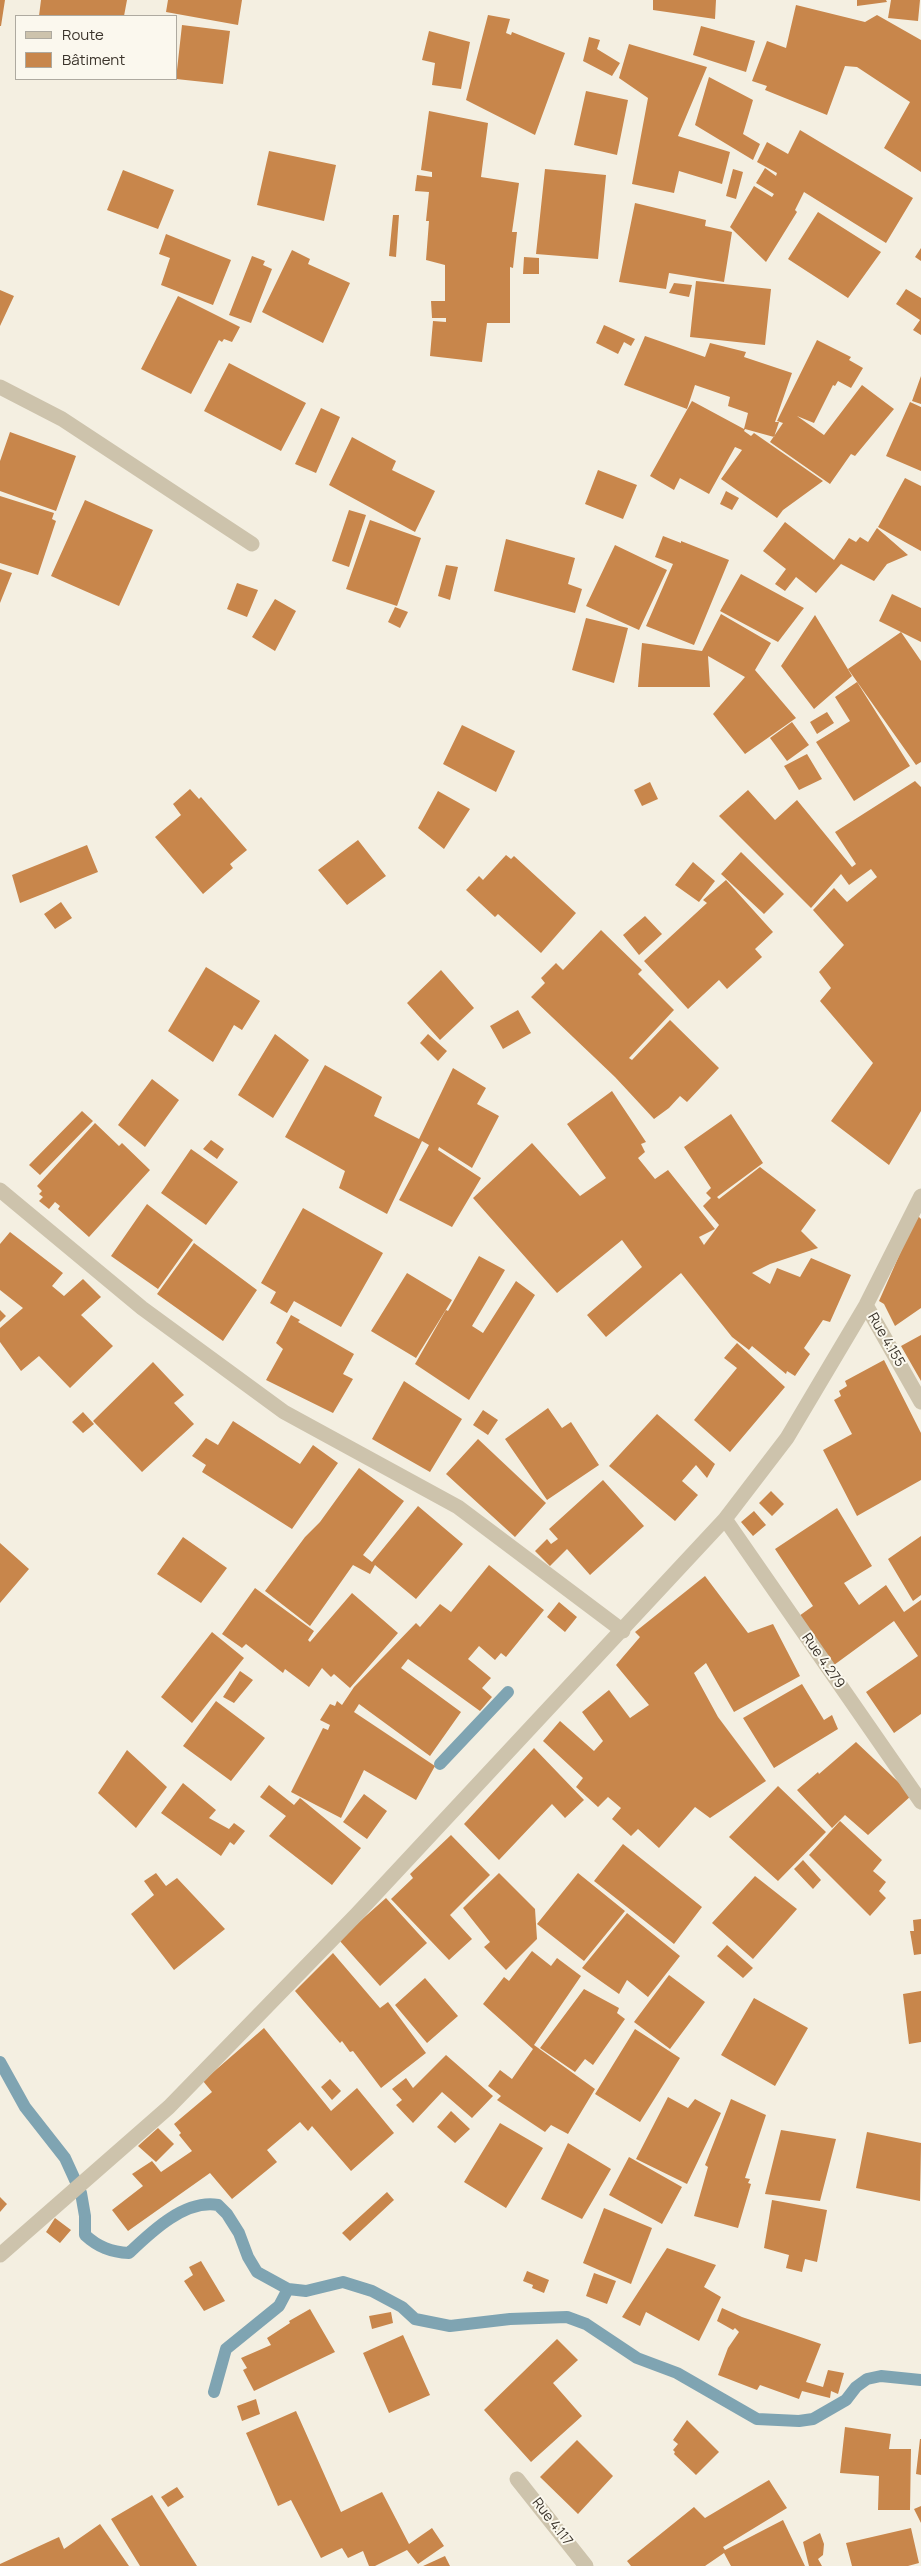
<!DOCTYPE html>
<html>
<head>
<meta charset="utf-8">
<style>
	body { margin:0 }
	#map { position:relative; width:921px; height:2566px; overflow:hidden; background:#f4efe1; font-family:Manrope,sans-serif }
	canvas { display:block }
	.legend { position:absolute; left:15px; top:15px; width:162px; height:65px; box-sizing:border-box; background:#fbf8ee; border:1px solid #aeaaa0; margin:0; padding:6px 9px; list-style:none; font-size:15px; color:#3b342b }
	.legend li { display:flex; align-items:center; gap:10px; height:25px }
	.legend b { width:25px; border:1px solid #aeaaa0 }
</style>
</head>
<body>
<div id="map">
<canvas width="921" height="2566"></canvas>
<ul class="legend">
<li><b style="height:6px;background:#cdc3ac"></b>Route</li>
<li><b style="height:14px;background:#c8864b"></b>Bâtiment</li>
</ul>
</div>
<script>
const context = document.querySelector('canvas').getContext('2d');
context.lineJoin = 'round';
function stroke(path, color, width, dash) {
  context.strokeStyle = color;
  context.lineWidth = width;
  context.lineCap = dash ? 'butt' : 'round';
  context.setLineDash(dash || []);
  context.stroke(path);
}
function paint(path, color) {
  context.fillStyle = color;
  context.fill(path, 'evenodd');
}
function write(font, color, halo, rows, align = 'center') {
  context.font = font + ' Manrope,sans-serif';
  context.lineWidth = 4;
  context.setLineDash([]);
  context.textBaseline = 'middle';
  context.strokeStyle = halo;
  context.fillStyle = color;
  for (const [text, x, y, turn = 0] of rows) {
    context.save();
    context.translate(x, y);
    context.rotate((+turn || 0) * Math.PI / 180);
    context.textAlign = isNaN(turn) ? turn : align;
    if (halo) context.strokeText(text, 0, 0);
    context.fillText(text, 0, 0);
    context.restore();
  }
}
const stream = new Path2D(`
	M440,1764L508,1692
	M0,2062L25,2107L65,2158L81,2193L85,2216V2235C98,2247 111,2252 129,2253C151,2232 185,2199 218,2205L227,2214L239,2233L248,2257L257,2272L288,2289L306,2291L343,2282L372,2291L402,2307L415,2319L450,2326L510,2319L567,2317L586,2324L637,2358L677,2373L757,2419L799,2421L813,2419L846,2400L856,2387L867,2379L881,2376L921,2380
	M214,2392L226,2349L279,2306L288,2289`);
const building = new Path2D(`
	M0,0H5L1,26H0Z
	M41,0H127L124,16H39Z
	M168,0H242L238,25L166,12Z
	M653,0H716L715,19L653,10Z
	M857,0H886L887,2L857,6Z
	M891,0H920L918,21L888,18Z
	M796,5L865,22L877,15L921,40V172L884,148L910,102L857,67L845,66L827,115L765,90L767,86L752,81L767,41L786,48Z
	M488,15L510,19L506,33L511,35L512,32L565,53L535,135L466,100Z
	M182,25L230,31L223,84L176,79Z
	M701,26L755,41L746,72L693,55Z
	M429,31L470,42L461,89L432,85L435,63L422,60Z
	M589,37L600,40L597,49L620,63L612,76L583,61Z
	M629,44L707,67L678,136L730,152L722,184L679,171L674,193L632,184L648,98L619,78Z
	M709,77L753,100L743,134L760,144L753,160L695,125Z
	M586,91L628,100L617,155L574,145Z
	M429,111L488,123L481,177L519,183L512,232H517L513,268L510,267V323H487L482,362L430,356L433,321L446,322V318H432L431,301H445V265L426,260L429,221H426L429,192L415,191L417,175L432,177V172L421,170Z
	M800,130L913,198L886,243L804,192L795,210L797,212L766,262L730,227L754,186L772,197L774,194L756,183L765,168L776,176L777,173L757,162L767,142L788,154Z
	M269,151L336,165L324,221L257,205Z
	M545,169L606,175L598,259L536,254Z
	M733,169L743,172L736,199L726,196Z
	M123,170L174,190L158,229L107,210Z
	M635,203L706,220L705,226L732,232L724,282L669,273L666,289L619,282Z
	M818,212L881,252L848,298L788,259Z
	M393,215H399L396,257L389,256Z
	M166,234L231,260L213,305L161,285L170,258L159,254Z
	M921,248V261L915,257Z
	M292,250L310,259L308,264L350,283L323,343L262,312Z
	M252,256L265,261L263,265L272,269L251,323L229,315Z
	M524,257L539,258V274H523Z
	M696,281L771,289L765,345L690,337Z
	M674,283L692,285L689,297L669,293Z
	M906,289L921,298V335L913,330L920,320L896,304Z
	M0,290L14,296L0,326Z
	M178,296L240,327L232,342L224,339L222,342L219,340L191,394L141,369Z
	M604,325L635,339L631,346L624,342L618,354L596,343Z
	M645,336L705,357L710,343L746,352L744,357L792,373L775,422H779L774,437L745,429L744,431L751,436L754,433L823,481L783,510L777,518L721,479L742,450L735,447L709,494L680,478L674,490L650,476L692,401L744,429L748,413L728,406L730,397L695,385L687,409L624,385Z
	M817,340L851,357L849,360L863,368L851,388L838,381L835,386L833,385L814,423L797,416L824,435L862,385L894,409L855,456L851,454L830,484L770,442L783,423L777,421Z
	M229,363L306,403L281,451L204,411Z
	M921,376V404L912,401Z
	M910,402L921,407V471L886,456Z
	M321,408L340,417L316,473L295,464Z
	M10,432L76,456L56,511L0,491V461Z
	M352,437L396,461L392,470L435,491L415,532L329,485Z
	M598,470L637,485L623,519L585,504Z
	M905,478L921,486V551L878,527Z
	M726,491L739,498L732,510L720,504Z
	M0,496L54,513L52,519L56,521L38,575L0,563Z
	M85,500L153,530L119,606L51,576Z
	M349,510L366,515L349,567L332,561Z
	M370,520L421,538L397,606L346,589Z
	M785,522L834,560L849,538L856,542L860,537L868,542L877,528L908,555L887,564L874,581L841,564L816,593L796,577L785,591L775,584L786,569L763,551Z
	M663,536L681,543V541L729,560L694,645L646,626L673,564L655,557Z
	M506,539L575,558L568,584L582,589L575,613L494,591Z
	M615,545L667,570L639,630L586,606Z
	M446,565L458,567L450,600L438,596Z
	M0,569L12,573L0,603Z
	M741,574L804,608L778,642L720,611Z
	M237,583L258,590L247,617L227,609Z
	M892,594L921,608V642L901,632L921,661V762L916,765L848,669L901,632L879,621Z
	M275,599L296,611L275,651L252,637Z
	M395,607L408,612L400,628L388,622Z
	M721,614L771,643L755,670L796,718L745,754L713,714L745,677L708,656L710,687H638L642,643L702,651Z
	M815,615L852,676L814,709L781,666Z
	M586,618L628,628L614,683L572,670Z
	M857,682L910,766L854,801L816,742L850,721L835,697Z
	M827,712L834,723L817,734L810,722Z
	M792,722L809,745L787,761L770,738Z
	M462,725L515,751L496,792L443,764Z
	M807,754L822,779L799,790L784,766Z
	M915,781L921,787V1111L889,1165L831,1121L873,1063L820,1001L831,988L819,972L844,945L813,910L834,888L847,902L877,877L871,869L849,885L841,874L811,908L719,816L748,790L775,820L797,800L852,867L856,864L835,832Z
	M650,782L658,799L642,806L634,790Z
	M190,789L199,799L201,797L247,850L230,864L233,868L203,894L155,837L181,815L173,804Z
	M438,791L470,809L444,849L418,828Z
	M358,840L386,876L347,905L318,870Z
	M87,845L98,872L20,903L12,875Z
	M741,852L784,894L764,914L721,874Z
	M506,855L511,859L514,856L576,913L541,953L498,914L495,917L466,890L479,876L483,880Z
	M693,862L715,881L699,902L675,885Z
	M726,880L773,932L755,949L762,957L727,989L719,980L688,1009L644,961L707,903L703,900Z
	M61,902L72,918L55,929L44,914Z
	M645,916L662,934L639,955L623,935Z
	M601,930L642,970L638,974L674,1010L629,1058L632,1060L670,1020L719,1068L687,1102L680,1096L669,1108L654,1119L615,1077L531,997L545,983L541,978L556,963L563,970Z
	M206,967L260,1001L242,1030L234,1025L213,1062L168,1031Z
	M441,970L474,1008L440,1040L407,1003Z
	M518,1010L531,1033L503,1049L490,1026Z
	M275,1034L309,1060L273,1118L238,1095Z
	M428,1034L447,1051L438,1061L420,1043Z
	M325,1065L382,1097L374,1116L419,1139L453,1068L486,1088L477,1104L499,1116L472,1168L439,1147L438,1150L481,1178L452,1227L399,1200L429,1145L422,1141L387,1214L339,1188L345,1171L285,1137Z
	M152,1079L179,1100L145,1147L118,1125Z
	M612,1091L646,1142L641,1144L645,1152L638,1158L655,1179L668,1170L715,1229L699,1237L704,1245L719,1225L703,1206L711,1198L706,1193L711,1188L684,1147L731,1114L763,1163L717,1197L719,1199L760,1167L816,1210L801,1231L818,1248L770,1264L752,1273L770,1284L777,1268L800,1277L811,1258L851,1275L830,1322L823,1320L804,1348L810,1354L795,1376L787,1371L786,1374L752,1346L749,1350L732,1337L681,1273L606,1337L587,1315L642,1267L622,1240L557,1293L473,1198L532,1143L580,1196L606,1178L567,1124Z
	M82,1111L93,1121L40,1175L29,1165Z
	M95,1123L119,1146L122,1143L150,1170L89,1237L58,1209L60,1206L55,1202L49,1209L39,1201L43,1197L39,1194L42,1191L37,1186Z
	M211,1140L224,1149L217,1159L203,1149Z
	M191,1149L238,1182L206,1225L161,1193Z
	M147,1204L193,1240L158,1289L111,1256Z
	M303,1208L383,1253L341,1327L294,1301L287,1313L270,1303L276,1292L261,1283Z
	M917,1215L921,1219V1308L895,1326L884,1304L879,1301Z
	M10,1232L63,1273L52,1286L64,1296L83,1279L101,1297L81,1315L113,1346L70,1388L39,1356L21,1371L0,1342V1328L23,1308L0,1290V1244Z
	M194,1243L257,1290L223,1341L157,1294Z
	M479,1256L505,1270L472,1326L483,1333L516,1281L535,1295L469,1400L415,1364L446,1310L448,1311Z
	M407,1273L452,1300L416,1358L371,1331Z
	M0,1310L6,1316L0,1322Z
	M291,1315L300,1320L298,1322L354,1354L343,1374L353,1379L333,1413L266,1380L283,1349L276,1343Z
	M921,1335V1381L901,1346Z
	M737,1343L785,1387L730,1452L694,1420L737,1368L724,1358Z
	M884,1360L921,1433V1480L857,1516L823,1450L852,1434L834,1400L841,1396L839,1391L847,1386L845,1381Z
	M153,1362L184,1395L174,1403L194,1424L142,1472L93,1421Z
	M404,1381L462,1419L430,1472L372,1439Z
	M548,1408L562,1428L571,1422L599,1465L547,1500L505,1439Z
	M483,1410L498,1420L488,1435L473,1425Z
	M83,1412L94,1424L83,1433L72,1422Z
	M657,1414L715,1464L707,1478L696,1465L682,1481L698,1495L675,1521L609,1466Z
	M233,1421L300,1464L313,1445L338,1463L292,1529L202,1472L206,1465L192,1456L206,1438L218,1445Z
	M478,1439L546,1503L515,1537L446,1474Z
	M359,1468L404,1501L363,1555L372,1562L418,1506L463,1544L416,1599L375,1565L370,1574L353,1565L310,1626L265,1591L305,1537L320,1522Z
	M603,1480L644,1526L590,1575L567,1549L550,1566L535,1551L547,1539L551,1544L558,1539L549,1529Z
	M771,1491L784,1504L772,1516L759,1503Z
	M837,1508L872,1566L844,1583L859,1605L886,1585L904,1612L921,1600V1714L894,1733L866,1692L918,1656L894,1621L834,1665L799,1616L813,1606L775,1549Z
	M754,1511L766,1525L753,1536L741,1522Z
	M921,1536V1595L913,1601L888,1559Z
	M183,1537L227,1568L201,1603L157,1574Z
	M0,1543L29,1569L0,1603Z
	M489,1565L544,1610L506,1657L501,1653L495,1660L479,1646L468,1659L491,1678L482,1688L492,1697L480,1711L408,1659L401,1668L461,1712L430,1756L359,1704L354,1712L435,1766L416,1800L364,1770L341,1818L291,1792L323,1728L328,1730L330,1725L320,1720L330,1704L335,1706L337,1701L342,1705L354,1687L416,1623L420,1627L440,1604L451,1612Z
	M705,1576L748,1633L773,1624L800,1676L734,1712L706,1663L694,1673L718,1717L766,1781L710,1818L695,1807L659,1848L638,1829L631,1836L612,1819L621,1808L608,1797L598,1807L576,1787L583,1778L543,1741L560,1721L594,1751L603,1741L582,1712L609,1690L630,1718L649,1705L616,1665L640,1637L635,1632Z
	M255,1588L314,1631L308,1640L310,1642L352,1593L398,1633L350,1688L334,1674L331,1677L322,1668L309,1687L285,1669L283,1673L246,1644L242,1648L222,1634Z
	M559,1602L577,1617L565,1632L547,1617Z
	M212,1632L244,1658L192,1723L161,1697Z
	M240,1671L253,1680L234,1703L223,1697Z
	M802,1684L824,1720L832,1715L838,1729L774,1768L743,1718Z
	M216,1701L265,1738L231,1781L183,1746Z
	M856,1742L912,1795L868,1835L845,1815L832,1828L797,1790L818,1772L819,1774Z
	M534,1748L584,1800L565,1818L552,1804L499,1860L464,1824Z
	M127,1750L167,1787L136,1828L98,1793Z
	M183,1783L216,1810L209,1818L229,1829L234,1823L245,1831L234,1845L230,1842L221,1856L161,1813Z
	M269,1785L294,1805L300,1798L361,1848L332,1885L269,1836L286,1816L260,1797Z
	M778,1786L826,1832L778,1881L729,1837Z
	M364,1794L387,1811L367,1839L343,1822Z
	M840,1821L882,1860L873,1871L886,1882L879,1891L886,1898L870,1916L809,1855Z
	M451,1835L490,1875L450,1915L472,1939L449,1960L391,1899L413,1878L410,1874Z
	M623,1844L702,1907L674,1944L594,1881Z
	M803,1860L821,1880L813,1889L794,1869Z
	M156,1873L166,1886L177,1878L225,1929L174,1970L131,1914L154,1895L144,1881Z
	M499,1873L535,1909L537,1939L506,1970L484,1947L490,1942L463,1908Z
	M578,1873L625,1911L584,1961L537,1924Z
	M755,1876L797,1909L753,1959L712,1923Z
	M386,1898L427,1943L380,1986L339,1940Z
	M627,1913L680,1956L648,1997L627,1980L619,1994L582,1968Z
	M921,1919V1954L914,1955L910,1931H914L913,1920Z
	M727,1945L753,1968L743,1978L717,1956Z
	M532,1951L551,1966L557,1958L581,1976L534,2045L595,2089L568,2134L551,2125L545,2132L497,2100L501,2096L488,2086L500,2070L512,2079L533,2049L483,2004L504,1977L509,1981Z
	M333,1953L380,2008L388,2002L426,2053L381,2088L353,2051L350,2052L342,2041L340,2043L295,1991Z
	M669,1975L705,2002L670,2049L634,2022Z
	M425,1978L458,2016L427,2043L395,2005Z
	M584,1989L619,2008L617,2013L625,2019L593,2065L585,2059L575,2072L540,2048Z
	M921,1991V2042L909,2044L903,1994Z
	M754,1998L808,2028L775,2086L721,2055Z
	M264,2028L331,2111L357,2088L394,2133L351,2171L312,2126L308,2131L300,2122L267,2150L277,2162L232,2199L210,2173L128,2231L112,2210L143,2186L132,2174L152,2161L161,2172L192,2151L179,2135L181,2133L174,2124L212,2092L203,2081Z
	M635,2029L680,2058L640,2122L595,2094Z
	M446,2055L493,2096L472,2118L442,2092L413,2123L396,2105L402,2100L392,2089L406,2078L413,2088Z
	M330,2079L341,2091L332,2100L321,2087Z
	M668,2097L688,2108L695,2099L721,2113L687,2184L636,2159Z
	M731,2099L766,2115L745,2178L750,2179L748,2183L751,2184L738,2228L694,2216L708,2167L705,2165Z
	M451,2111L470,2129L455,2143L437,2127Z
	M500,2123L543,2148L506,2208L464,2182Z
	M158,2128L174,2144L156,2162L138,2146Z
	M781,2130L836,2139L820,2201L765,2194Z
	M867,2132L921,2143L920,2201L856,2188Z
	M568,2143L611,2169L582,2219L541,2199Z
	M629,2157L682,2187L662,2224L609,2195Z
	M387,2192L394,2200L350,2241L342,2233Z
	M0,2197L7,2204L0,2212Z
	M772,2200L827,2210L817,2262L805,2259L802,2272L786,2268L789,2255L764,2248Z
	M604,2208L652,2228L631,2284L583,2263Z
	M55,2218L71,2230L60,2243L46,2232Z
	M667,2248L716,2265L704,2287L721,2297L699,2341L646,2312L640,2326L622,2317Z
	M201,2261L225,2301L204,2311L184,2281L193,2275L189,2267Z
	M527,2271L549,2280L544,2293L532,2288L533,2285L523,2281Z
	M594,2273L616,2281L607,2304L586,2296Z
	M722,2308L742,2317L821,2344L806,2382L823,2387L828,2370L844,2373L838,2394L831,2391L830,2398L802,2391L799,2399L760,2385L757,2390L718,2375L728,2348L739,2332L735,2328L733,2330L717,2321Z
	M310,2309L335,2352L254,2391L243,2370L247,2368L241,2358L271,2345L267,2338L290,2323L289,2321Z
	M391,2312L393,2323L372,2329L369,2316Z
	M403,2335L430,2395L389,2413L363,2353Z
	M557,2339L578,2360L553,2383L582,2416L531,2462L484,2410Z
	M256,2399L260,2414L242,2421L237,2406Z
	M296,2411L341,2512L382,2492L409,2544L432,2528L444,2546L418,2564L407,2550L375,2566H369L363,2551L348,2558L342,2548L321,2558L291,2500L278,2506L246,2433Z
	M687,2420L719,2452L696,2475L674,2454L675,2452L673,2450L678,2444L673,2440Z
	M845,2427L891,2434L889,2449H911L910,2510H878L879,2476L840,2473Z
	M920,2439H921V2475L916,2474Z
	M577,2440L613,2476L578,2514L540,2477Z
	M769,2480L787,2508L723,2547L725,2550L783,2520L805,2566H731L724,2553L705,2566H631L627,2561L694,2507L705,2518Z
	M177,2487L184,2497L168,2507L161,2497Z
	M152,2495L197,2566H140L111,2519Z
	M921,2506V2523L914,2509Z
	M100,2524L129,2566H0V2564L59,2537L64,2549Z
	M911,2528L919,2563L908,2566H852L846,2543Z
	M820,2533L824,2544L823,2555L818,2559L822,2566H809L803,2542Z
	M445,2556L450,2566H423Z`);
const street = new Path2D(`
	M0,387L62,419L252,544
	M0,1190L142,1308L284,1412L458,1507L623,1631
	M866,1305L921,1402
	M725,1519L921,1802
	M0,2255L169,2107L356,1915L725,1519L787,1438L866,1305L921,1196
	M517,2479L586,2566`);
const streetNames = [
	["Rue 4.155",886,1340,60],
	["Rue 4.279",823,1661,55],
	["Rue 4.117",552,2522,52]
];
stroke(stream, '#7fa4b2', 12);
paint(building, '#c8864b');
stroke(street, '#cdc3ac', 15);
write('14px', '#3b342b', '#fbf8ee', streetNames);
</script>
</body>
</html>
